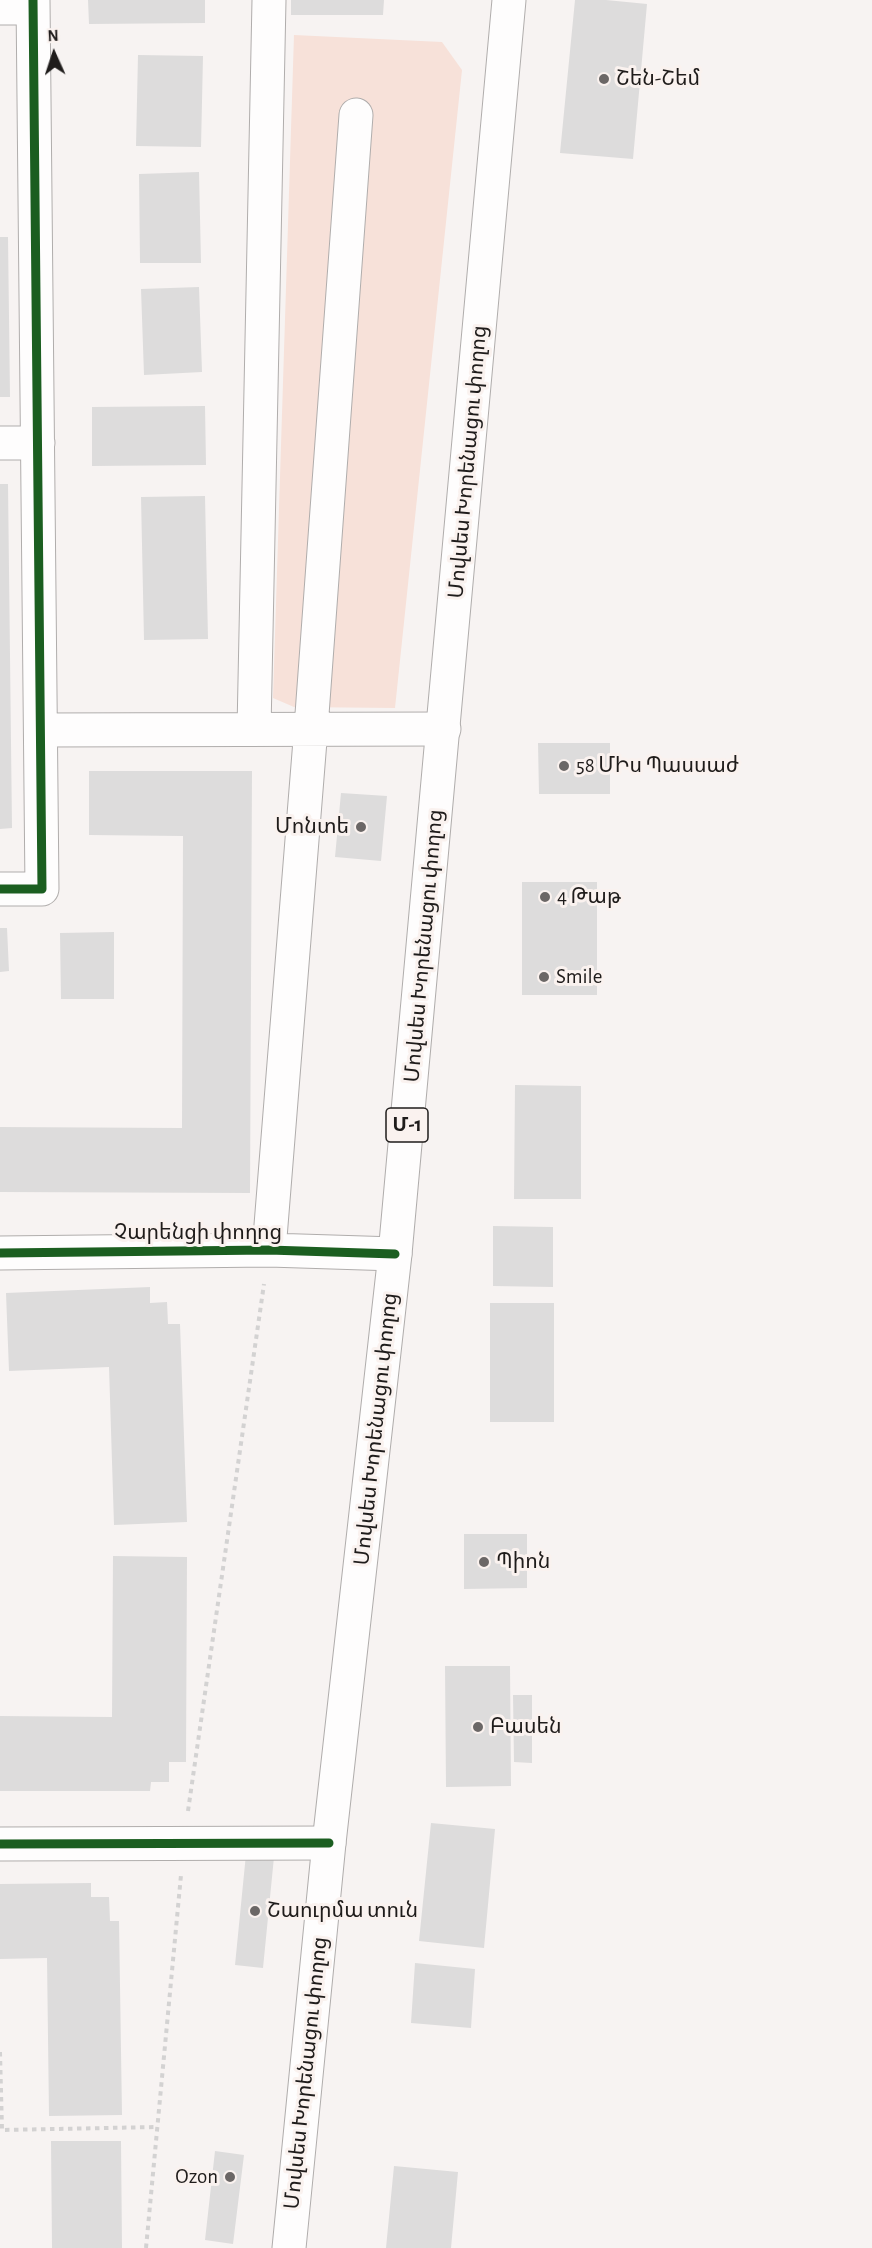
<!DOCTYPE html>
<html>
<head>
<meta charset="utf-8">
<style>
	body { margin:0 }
	#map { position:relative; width:872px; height:2248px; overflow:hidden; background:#f7f3f2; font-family:"Alegreya Sans",sans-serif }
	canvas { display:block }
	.north { position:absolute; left:24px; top:24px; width:60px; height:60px; -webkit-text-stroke:4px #faf2ef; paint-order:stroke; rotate:357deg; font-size:16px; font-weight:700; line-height:24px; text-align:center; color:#1f1c1b }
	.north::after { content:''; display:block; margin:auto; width:21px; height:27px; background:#1f1c1b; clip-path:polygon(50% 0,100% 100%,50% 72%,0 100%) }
</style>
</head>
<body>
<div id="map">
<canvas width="872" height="2248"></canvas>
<div class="north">N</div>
</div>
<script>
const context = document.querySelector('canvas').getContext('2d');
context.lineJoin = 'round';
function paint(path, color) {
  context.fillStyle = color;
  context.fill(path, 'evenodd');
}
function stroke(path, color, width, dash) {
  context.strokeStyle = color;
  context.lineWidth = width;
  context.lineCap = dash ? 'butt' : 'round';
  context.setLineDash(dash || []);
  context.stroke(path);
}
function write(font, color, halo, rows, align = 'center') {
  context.font = font + ' "Alegreya Sans","Noto Sans Armenian",sans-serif';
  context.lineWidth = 6;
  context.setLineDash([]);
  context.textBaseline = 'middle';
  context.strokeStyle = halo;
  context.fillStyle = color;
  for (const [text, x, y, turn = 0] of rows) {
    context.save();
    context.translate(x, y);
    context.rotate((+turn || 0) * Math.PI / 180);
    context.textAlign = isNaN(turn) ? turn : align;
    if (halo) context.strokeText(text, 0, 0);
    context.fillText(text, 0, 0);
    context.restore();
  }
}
const green = new Path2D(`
	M294,35L442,42L462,70L395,708L294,707L273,698Z`);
const building = new Path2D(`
	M88,0H205V23L89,24Z
	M291,0H384L383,15H291Z
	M575,0H606L647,4L633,159L560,153Z
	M138,55L203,56L201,147L136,146Z
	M199,172L201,263H140L139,174Z
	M0,237H8L10,397H0Z
	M199,287L202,372L144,375L141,289Z
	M205,406L206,465L92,466V407Z
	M0,484H8L12,828L0,829Z
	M205,496L208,639L144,640L141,497Z
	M538,743H610V794H539Z
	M89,771H252L250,1193L0,1192V1127L182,1128L183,836L89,835Z
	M341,793L387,796L381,861L335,857Z
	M522,882H597V995H522Z
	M0,928H7L9,971L0,972Z
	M114,932V999H61L60,933Z
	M515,1085L581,1086V1199H514Z
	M493,1226L553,1227V1287L493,1286Z
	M150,1287V1303L167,1302L168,1324H180L187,1522L114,1525L109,1367L9,1371L6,1293Z
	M490,1303H554V1422H490Z
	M464,1534H527V1588L464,1589Z
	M113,1556L187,1557L186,1762H169V1782H151L150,1791H0V1716L112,1717Z
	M445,1666H510L511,1786L446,1787Z
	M513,1695H532V1763L514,1762Z
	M431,1823L495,1829L484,1948L419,1941Z
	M246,1854L274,1857L263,1968L235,1965Z
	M91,1883V1897H109L110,1921H119L122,2115L49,2116L47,1958L0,1959V1884Z
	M415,1963L475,1969L471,2028L411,2023Z
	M51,2141H121L122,2248H52Z
	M215,2151L244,2155L233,2244L205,2240Z
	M394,2166L458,2172L451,2248H386Z`);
const path = new Path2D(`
	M188,1811L264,1284
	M0,2052L2,2130L158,2127
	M146,2248L181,1875`);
const minor = new Path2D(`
	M0,8H33
	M0,443H38
	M254,729L269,0
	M41,730L444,729
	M0,889H42L33,0
	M269,1250L311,728L356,115
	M0,1253L269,1250L395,1254
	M0,1844L329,1843`);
const highway = new Path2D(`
	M289,2248L329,1843L395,1254L509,0`);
const cycleway = new Path2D(`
	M0,889H42L33,0
	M0,1253L269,1250L395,1254
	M0,1844L329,1843`);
const markers = [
	[604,79,6,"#6b6766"],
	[564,766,6,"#6b6766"],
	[361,827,6,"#6b6766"],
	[545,897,6,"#6b6766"],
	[544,977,6,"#6b6766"],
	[484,1562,6,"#6b6766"],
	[478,1727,6,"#6b6766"],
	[255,1911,6,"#6b6766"],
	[230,2177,6,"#6b6766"]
];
const shields = [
	[407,1125,42]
];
const shieldNames = [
	["Մ-1",407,1125]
];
const poiNames = [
	["Շեն-Շեմ",616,79],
	["58 ՄԻս Պասսաժ",576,766],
	["Մոնտե",349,827,"right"],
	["4 Թաթ",557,897],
	["Smile",556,977],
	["Պիոն",496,1562],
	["Բասեն",490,1727],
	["Շաուրմա տուն",267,1911],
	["Ozon",218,2177,"right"]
];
const streetNames = [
	["Մովսես Խորենացու փողոց",468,462,-85],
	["Մովսես Խորենացու փողոց",424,946,-85],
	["Չարենցի փողոց",198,1233],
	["Մովսես Խորենացու փողոց",376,1429,-84],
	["Մովսես Խորենացու փողոց",306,2073,-84]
];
paint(green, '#f7e1d9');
paint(building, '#dddcdc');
stroke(minor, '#b0adac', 35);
stroke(highway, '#b0adac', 35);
stroke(path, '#d3d2d2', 4, [4.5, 4.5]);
stroke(minor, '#fefdfd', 33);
stroke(highway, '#fefdfd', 33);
stroke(cycleway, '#1b5e20', 9);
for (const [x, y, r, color] of markers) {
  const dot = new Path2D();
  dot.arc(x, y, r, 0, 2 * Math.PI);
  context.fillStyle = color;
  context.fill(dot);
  stroke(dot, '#faf2ef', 2);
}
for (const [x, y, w] of shields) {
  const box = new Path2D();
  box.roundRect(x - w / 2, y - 17, w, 34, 4.5);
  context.fillStyle = '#faf2ef';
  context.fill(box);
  stroke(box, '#1f1c1b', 1.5);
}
write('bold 20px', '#1f1c1b', null, shieldNames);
write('21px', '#1f1c1b', '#faf2ef', poiNames, 'left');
write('21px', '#1f1c1b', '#faf2ef', streetNames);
</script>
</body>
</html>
